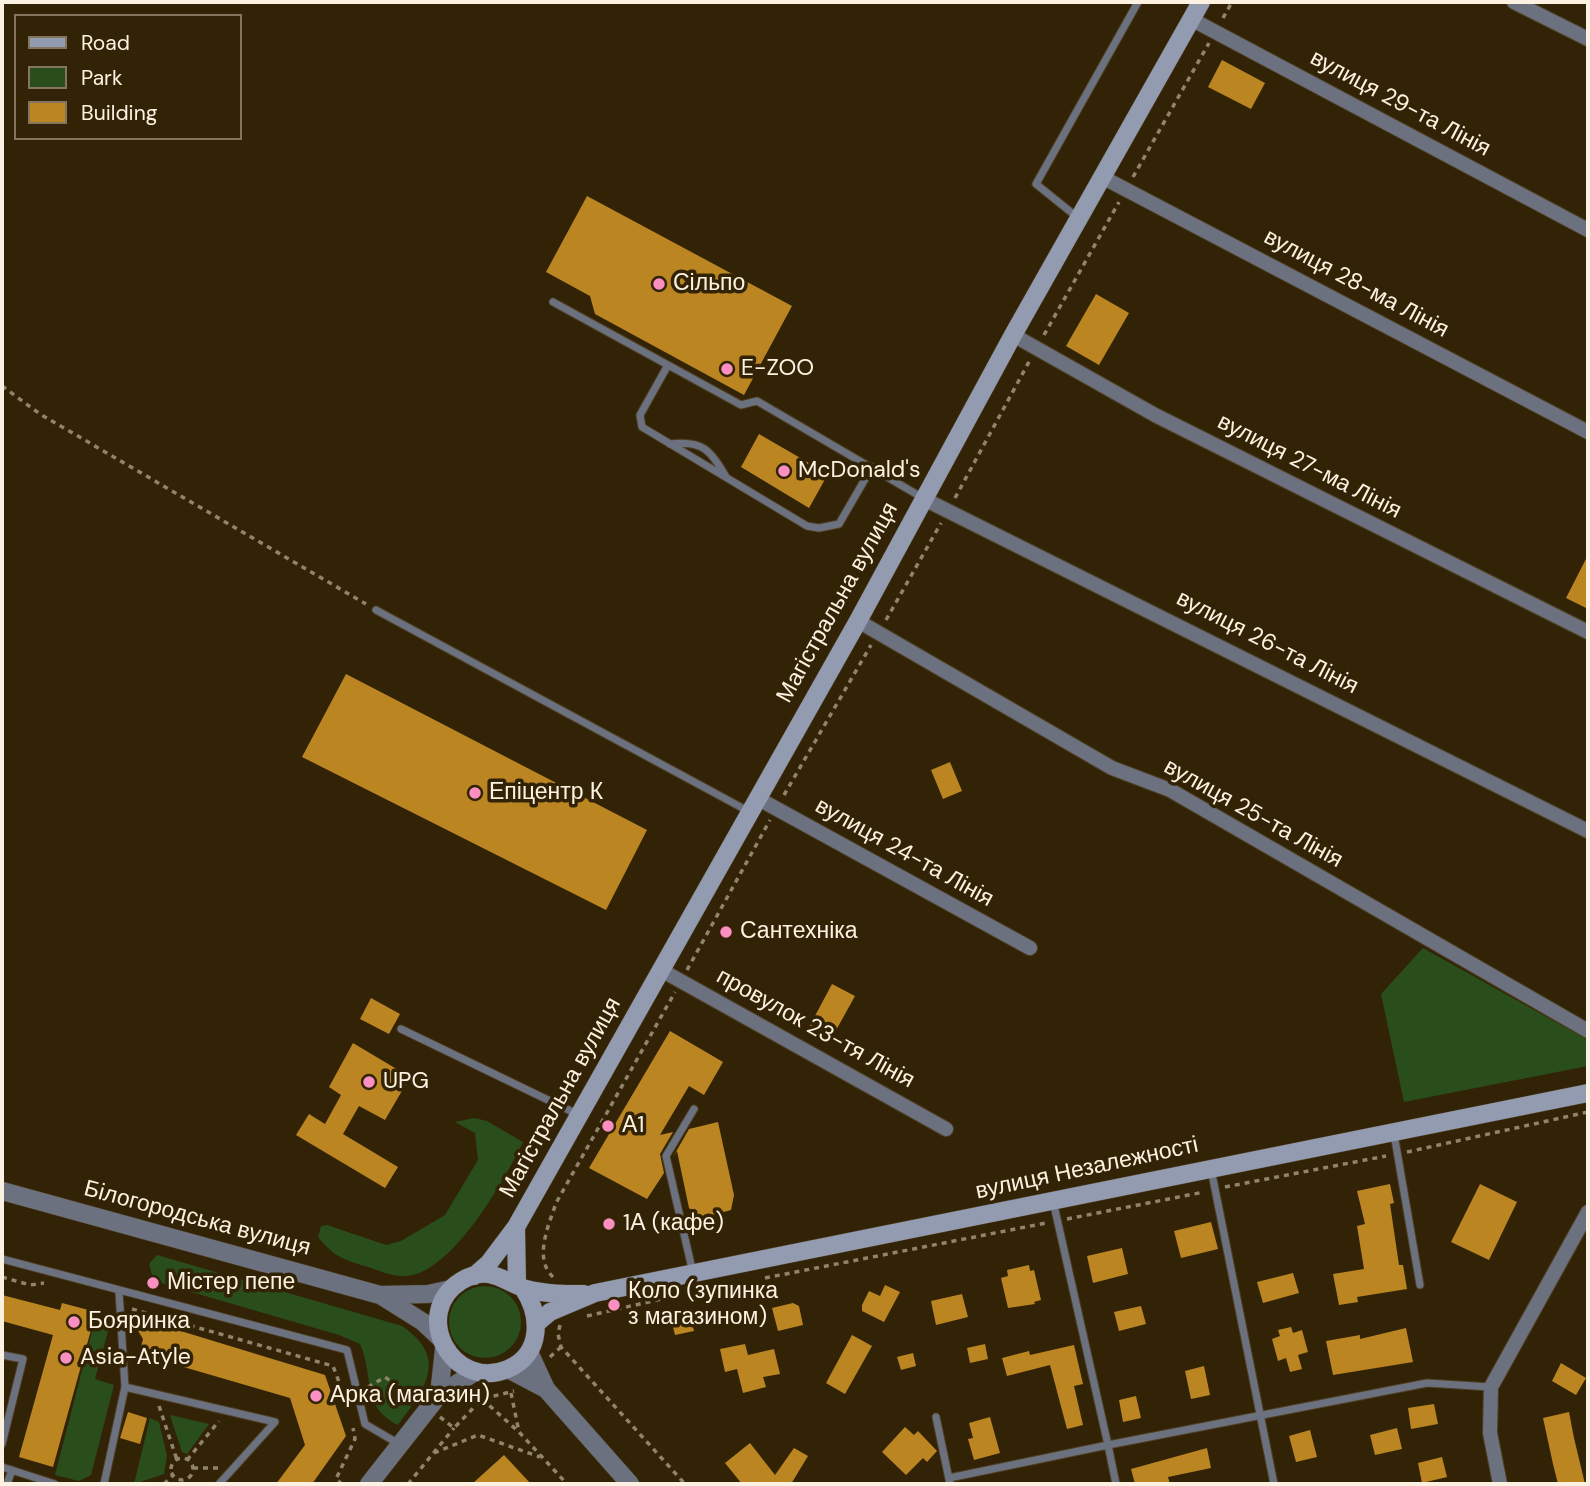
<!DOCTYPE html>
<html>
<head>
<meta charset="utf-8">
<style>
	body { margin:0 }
	#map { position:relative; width:1590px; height:1486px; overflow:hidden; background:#332306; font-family:"DM Sans",sans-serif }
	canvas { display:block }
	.frame { position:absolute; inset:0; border:4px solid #fdf2e1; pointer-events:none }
	.legend { position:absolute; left:14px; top:14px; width:228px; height:126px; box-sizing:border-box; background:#332306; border:2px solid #84765e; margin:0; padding:9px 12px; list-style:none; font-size:21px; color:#fdf2e1 }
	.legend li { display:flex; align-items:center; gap:14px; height:35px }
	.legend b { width:35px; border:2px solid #84765e }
</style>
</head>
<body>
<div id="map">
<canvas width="1590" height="1486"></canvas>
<div class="frame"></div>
<ul class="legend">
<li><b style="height:9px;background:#939bb1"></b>Road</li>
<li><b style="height:19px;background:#294e1c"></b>Park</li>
<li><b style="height:19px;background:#bb8622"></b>Building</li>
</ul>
</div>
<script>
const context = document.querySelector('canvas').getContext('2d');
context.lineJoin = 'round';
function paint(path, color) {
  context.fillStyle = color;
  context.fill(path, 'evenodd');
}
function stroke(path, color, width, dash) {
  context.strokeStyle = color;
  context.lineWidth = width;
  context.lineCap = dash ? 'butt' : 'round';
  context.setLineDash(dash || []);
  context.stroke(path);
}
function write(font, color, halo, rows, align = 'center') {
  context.font = font + ' "DM Sans",sans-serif';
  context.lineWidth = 7;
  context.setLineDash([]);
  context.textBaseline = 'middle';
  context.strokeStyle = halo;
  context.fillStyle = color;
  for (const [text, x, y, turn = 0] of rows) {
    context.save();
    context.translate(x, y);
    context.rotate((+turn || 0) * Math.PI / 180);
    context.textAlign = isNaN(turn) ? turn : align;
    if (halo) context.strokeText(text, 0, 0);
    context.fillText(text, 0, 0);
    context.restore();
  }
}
const green = new Path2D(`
	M1423,948L1588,1040V1066L1404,1102L1381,994Z
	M474,1118L487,1121L523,1142C505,1179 453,1272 407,1276C394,1277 383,1272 371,1268C345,1260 335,1258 318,1237L321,1226L327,1225L386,1245L401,1241L445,1215L478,1160L475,1133L455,1122Z
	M157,1255L402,1326C450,1359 424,1389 398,1425C361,1407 374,1374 360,1344L339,1335L164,1284L152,1275L149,1264Z
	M449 1322a36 36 0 1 1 72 0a36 36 0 1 1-72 0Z
	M95,1320L110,1324L95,1379L114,1385L91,1475L79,1481L55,1475Z
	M170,1415L209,1424L187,1454L182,1452Z
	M150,1418L159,1422L167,1456L164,1474L134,1484Z`);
const building = new Path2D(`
	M1222,60L1265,83L1251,109L1208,87Z
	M587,196L792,306L744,395L595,314L590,296L546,272Z
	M1096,294L1129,313L1099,365L1066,346Z
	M759,434L828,474L809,508L741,467Z
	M1588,555V609L1566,598Z
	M346,674L647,830L606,910L302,757Z
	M950,762L962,791L943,799L931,770Z
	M832,984L855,996L829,1043L807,1031Z
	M371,998L400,1014L389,1034L360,1019Z
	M670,1031L723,1062L704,1095L689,1086L660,1135L673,1132L660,1154L664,1173L647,1199L589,1168Z
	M353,1043L410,1077L385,1120L359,1106L343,1134L398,1167L385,1188L296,1135L309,1114L325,1124L341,1095L329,1087Z
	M718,1122L734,1195L731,1210L701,1218L689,1208L677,1151L673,1157L689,1129Z
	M1390,1184L1394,1203L1390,1204L1399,1265H1403L1407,1289L1357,1297L1358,1302L1339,1305L1333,1274L1364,1269L1357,1226L1365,1224L1357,1191Z
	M1480,1184L1517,1202L1489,1260L1451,1242Z
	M1211,1222L1218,1249L1181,1258L1174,1231Z
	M1122,1248L1128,1274L1093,1283L1087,1256Z
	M1029,1265L1030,1271L1034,1270L1041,1300L1034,1302L1035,1304L1008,1308L1001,1278L1008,1276L1007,1270Z
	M1293,1273L1299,1293L1263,1303L1257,1282Z
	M885,1285L900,1292L884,1322L862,1311V1305L869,1291L880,1296Z
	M962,1294L968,1317L936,1325L931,1301Z
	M2,1295L60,1310L62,1303L96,1312L53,1467L19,1457L53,1335L2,1321Z
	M793,1303L799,1306L803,1325L778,1331L772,1308Z
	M1141,1306L1146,1324L1119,1331L1114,1312Z
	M690,1314L694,1331L675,1335L671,1319Z
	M148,1321L325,1375L346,1436L312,1484H276L305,1445L290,1398L139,1354L143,1339L137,1329Z
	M1291,1327L1293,1333L1302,1330L1308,1352L1298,1355L1302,1369L1290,1372L1286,1358L1278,1361L1272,1339L1280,1336L1278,1330Z
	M1406,1328L1413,1362L1333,1375L1326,1341L1360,1335V1339Z
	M852,1335L872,1346L845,1394L826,1383Z
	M745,1344L748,1355L774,1349L780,1374L763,1377L766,1387L743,1393L737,1369L725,1372L720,1349Z
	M985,1344L988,1359L970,1363L967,1348Z
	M1074,1345L1083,1384L1074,1386L1083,1425L1067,1429L1050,1365L1007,1376L1002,1358L1029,1351L1030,1355Z
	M913,1353L916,1366L901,1370L897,1357Z
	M1561,1363L1586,1378L1576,1395L1552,1381Z
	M1204,1366L1210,1395L1191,1399L1185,1371Z
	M1136,1396L1141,1418L1123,1422L1119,1400Z
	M1434,1404L1438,1424L1411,1429L1408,1408Z
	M128,1412L147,1418L140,1444L120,1438Z
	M1569,1412L1574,1438L1585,1484H1558L1553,1464L1543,1418Z
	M990,1417L1000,1453L974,1460L968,1439L973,1438L969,1423Z
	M905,1427L914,1435L918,1431L937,1451L927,1462L923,1458L906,1475L882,1452Z
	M1397,1428L1402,1449L1375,1455L1370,1435Z
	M1310,1430L1317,1457L1296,1462L1289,1436Z
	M750,1443L775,1475L794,1448L808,1456L791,1484H742L725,1463Z
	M1207,1448L1211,1468L1168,1477L1170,1484H1135L1131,1469Z
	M504,1455L531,1484H472Z
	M1442,1457L1447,1477L1422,1483L1418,1463Z`);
const path = new Path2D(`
	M1223,18L1232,2
	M1133,177L1209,43
	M1044,335L1119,202
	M2,386L40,414L366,604
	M955,498L1030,360
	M886,620L941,523
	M784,795L871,645
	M687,970L770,820
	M1407,1152L1588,1112
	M1225,1187L1386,1156
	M1067,1219L1204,1192
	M2,1277L30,1285L44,1283
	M553,1277C533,1258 549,1225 556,1203L675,992
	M765,1278L1046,1223
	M132,1309L333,1366L344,1395
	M587,1316L675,1296
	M560,1325L558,1334L561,1347L685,1484
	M550,1357L561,1347
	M368,1387L385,1377L417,1400
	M511,1393L519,1432
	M482,1399L519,1432L567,1484
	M159,1406L177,1460
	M440,1417L454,1428L482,1399L514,1391
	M434,1453L478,1435L540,1457
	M171 1469a11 11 0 1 1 22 0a11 11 0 1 1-22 0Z
	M187,1460L219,1421
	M193,1468H219
	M164,1484L173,1475
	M342,1484L336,1479L355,1439L353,1428
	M408,1484L454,1428`);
const service = new Path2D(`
	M1077,217L1036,184L1138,2
	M553,302L741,405L757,401L923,498
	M668,365L640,415L642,427L807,526L819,528L839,524L872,467
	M670,444C702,440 711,450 726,477
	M376,610L748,811
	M401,1029L577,1114
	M1394,1134L1420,1285
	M1211,1169L1274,1484
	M2,1259L347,1350L365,1424L399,1444
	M693,1273L666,1156L694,1109
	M2,1355L23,1359L2,1444
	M125,1387L275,1422L219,1484
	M936,1417L950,1484
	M2,1467L55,1484
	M949,1478L1108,1445L1053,1201
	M7,1484L12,1470
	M104,1484L125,1387L119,1292
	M1116,1484L1108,1445L1427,1383L1491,1387`);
const minor = new Path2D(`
	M1514,2L1588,39
	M1191,19L1588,230
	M1102,177L1588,432
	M1013,335L1155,415L1588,632
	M924,499L1588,831
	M858,621L1112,768L1170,790L1588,1031
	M757,798L1030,948
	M661,970L946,1129
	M1500,1484L1490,1433L1491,1387L1588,1212`);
const tertiary = new Path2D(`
	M2,1191L380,1295L423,1322L439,1337
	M380,1295L428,1294L451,1289
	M529,1352L546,1389L630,1484
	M508,1369L546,1389
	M439,1395L444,1349
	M369,1484L439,1395L475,1372`);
const secondary = new Path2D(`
	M516,1228L517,1284
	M474,1276L489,1263L516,1227L858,621L1013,335L1201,2
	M523,1288C541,1315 543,1354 508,1369C452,1392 410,1313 461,1281C489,1264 502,1281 526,1289C545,1294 565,1294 584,1294
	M537,1323L550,1312L595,1293L1588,1093`);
const markers = [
	[659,284,7,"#fc8fc1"],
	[727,369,7,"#fc8fc1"],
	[784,471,7,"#fc8fc1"],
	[475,793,7,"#fc8fc1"],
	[726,932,7,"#fc8fc1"],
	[369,1082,7,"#fc8fc1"],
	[608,1126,7,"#fc8fc1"],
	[609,1224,7,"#fc8fc1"],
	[153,1283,7,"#fc8fc1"],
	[614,1305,7,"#fc8fc1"],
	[74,1322,7,"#fc8fc1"],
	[66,1358,7,"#fc8fc1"],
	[316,1396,7,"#fc8fc1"]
];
const streetNames = [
	["вулиця 29-та Лінія",1400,104,28],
	["вулиця 28-ма Лінія",1356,284,28],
	["вулиця 27-ма Лінія",1309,467,27],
	["Магістральна вулиця",838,603,-61],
	["вулиця 26-та Лінія",1267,643,27],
	["вулиця 25-та Лінія",1253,814,29],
	["вулиця 24-та Лінія",904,853,29],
	["провулок 23-тя Лінія",815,1029,29],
	["Магістральна вулиця",561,1098,-61],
	["вулиця Незалежності",1087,1169,-12],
	["Білогородська вулиця",197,1219,15]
];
const poiNames = [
	["Сільпо",673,284],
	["E-ZOO",741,369],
	["McDonald's",798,471],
	["Епіцентр К",489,793],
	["Сантехніка",740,932],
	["UPG",383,1082],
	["А1",622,1126],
	["1А (кафе)",623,1224],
	["Містер пепе",167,1283],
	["Коло (зупинка",628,1292],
	["з магазином)",628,1318],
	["Бояринка",88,1322],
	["Asia-Atyle",80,1358],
	["Арка (магазин)",330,1396]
];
paint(green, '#294e1c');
paint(building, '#bb8622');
stroke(service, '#4f4025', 9);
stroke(minor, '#4f4025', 16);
stroke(tertiary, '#4f4025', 19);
stroke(secondary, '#4f4025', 19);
stroke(path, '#91836c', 3.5, [5, 5]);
stroke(service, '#6c717f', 7);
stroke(minor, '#6c717f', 14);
stroke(tertiary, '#6c717f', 18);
stroke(secondary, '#939bb1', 18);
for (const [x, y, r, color] of markers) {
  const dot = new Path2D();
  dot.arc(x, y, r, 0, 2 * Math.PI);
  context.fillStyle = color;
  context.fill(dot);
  stroke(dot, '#332306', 2.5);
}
write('23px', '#fdf2e1', '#332306', streetNames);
write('23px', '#fdf2e1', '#332306', poiNames, 'left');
</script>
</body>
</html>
